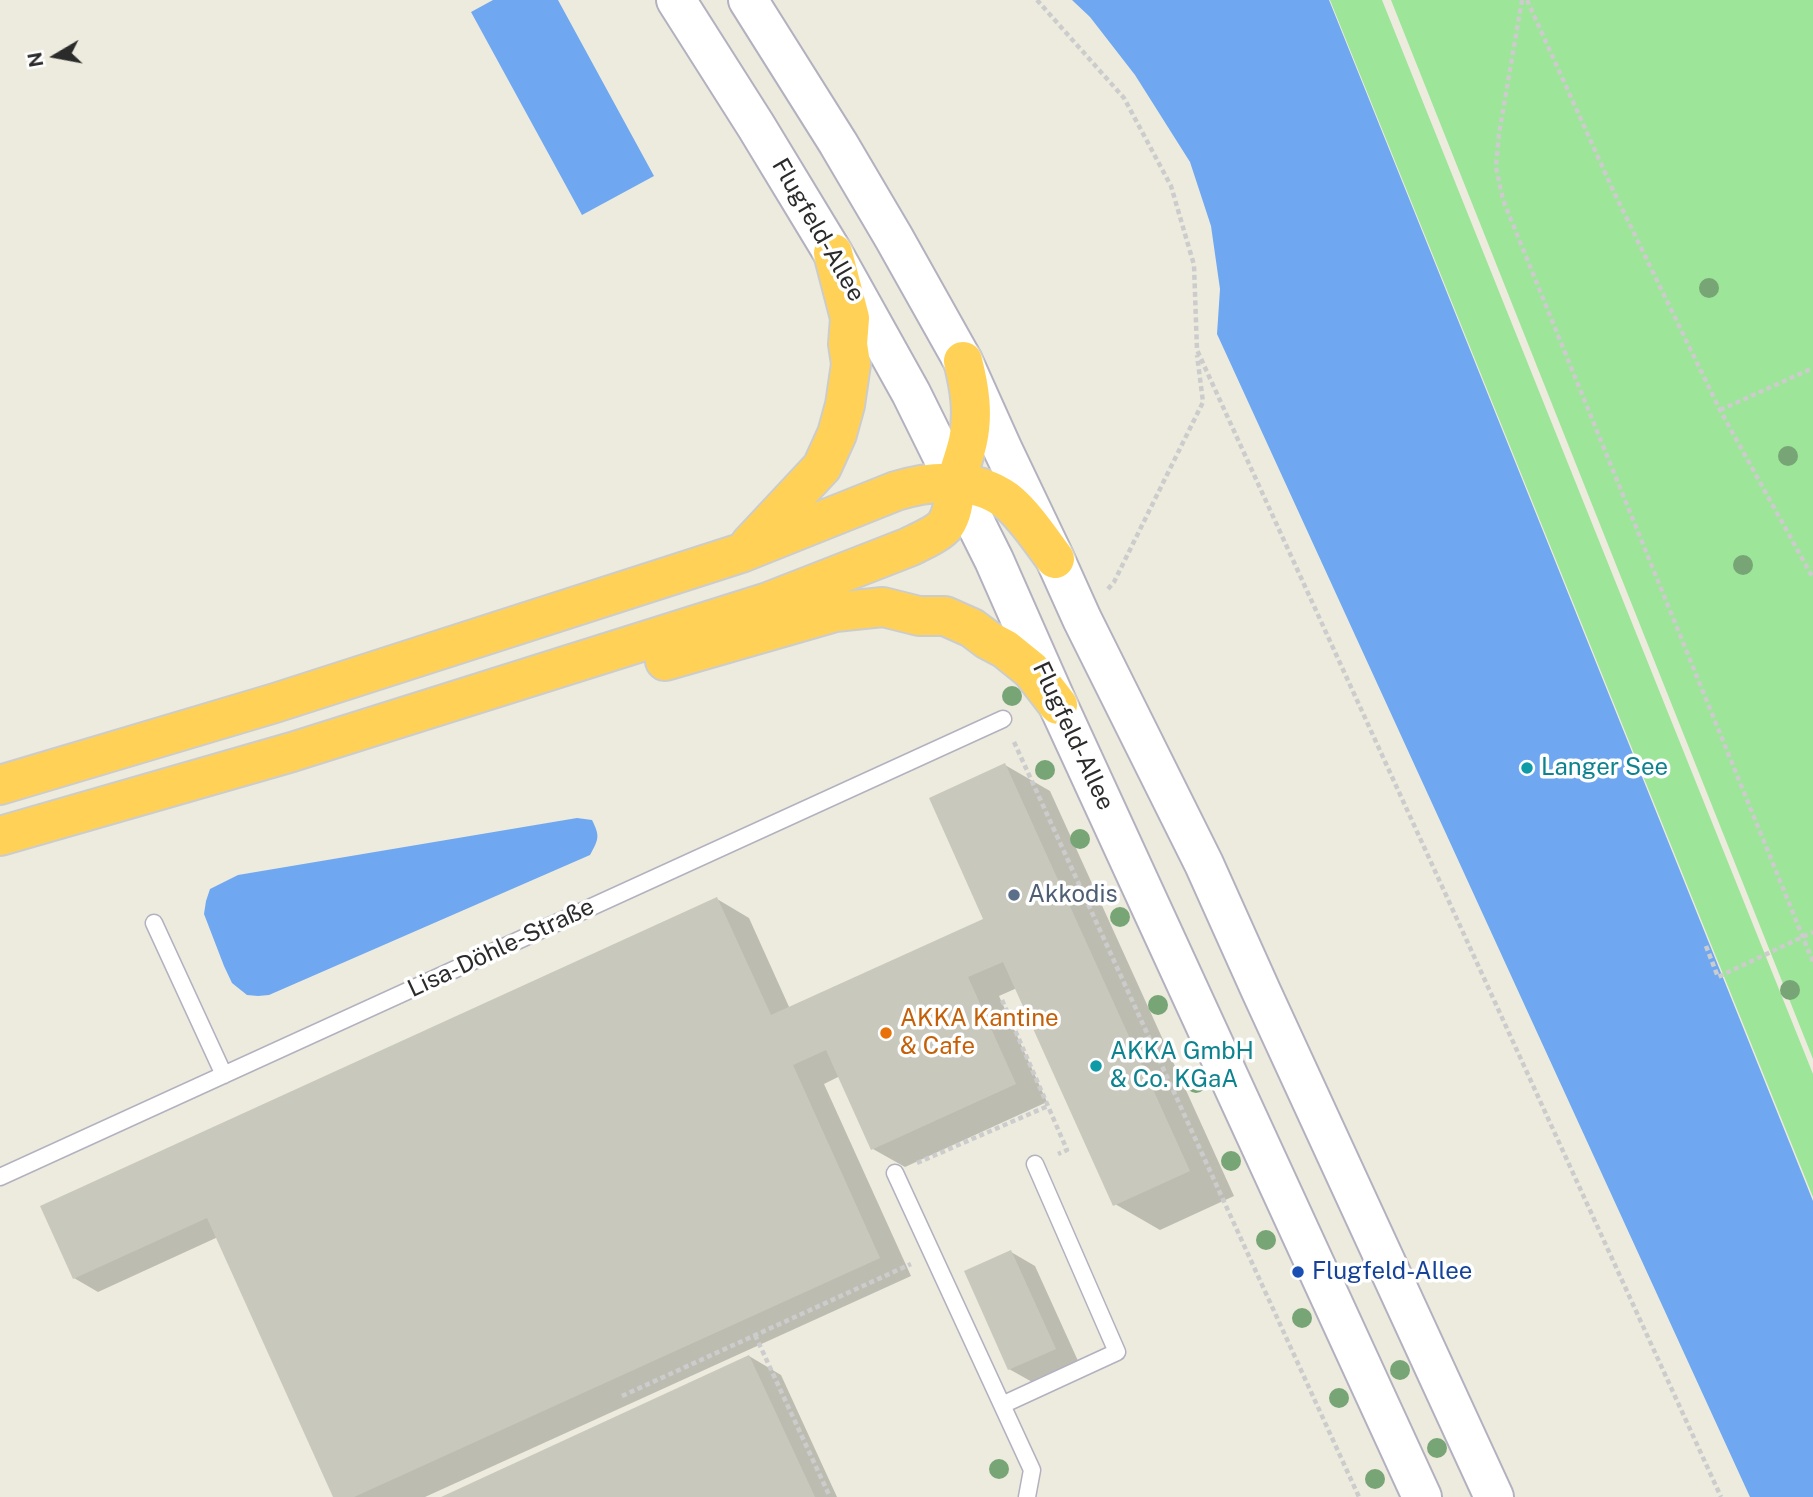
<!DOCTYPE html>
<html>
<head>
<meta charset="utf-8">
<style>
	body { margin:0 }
	#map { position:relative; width:1813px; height:1497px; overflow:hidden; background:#edebde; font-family:"Public Sans",sans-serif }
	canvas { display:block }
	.north { position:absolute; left:21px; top:21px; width:70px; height:70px; -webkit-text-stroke:5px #fff; paint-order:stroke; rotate:260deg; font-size:19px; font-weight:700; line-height:28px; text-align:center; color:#2b2b2b }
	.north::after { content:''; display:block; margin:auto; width:24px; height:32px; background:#2b2b2b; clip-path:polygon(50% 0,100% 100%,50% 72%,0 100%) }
</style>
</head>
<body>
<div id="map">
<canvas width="1813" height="1497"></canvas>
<div class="north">N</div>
</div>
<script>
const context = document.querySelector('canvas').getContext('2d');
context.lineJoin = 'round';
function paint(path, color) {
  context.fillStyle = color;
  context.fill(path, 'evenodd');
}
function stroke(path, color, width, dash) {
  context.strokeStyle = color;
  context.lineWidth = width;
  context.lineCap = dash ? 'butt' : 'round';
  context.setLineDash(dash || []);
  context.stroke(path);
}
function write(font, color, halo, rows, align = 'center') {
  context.font = font + ' "Public Sans",sans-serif';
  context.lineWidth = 7;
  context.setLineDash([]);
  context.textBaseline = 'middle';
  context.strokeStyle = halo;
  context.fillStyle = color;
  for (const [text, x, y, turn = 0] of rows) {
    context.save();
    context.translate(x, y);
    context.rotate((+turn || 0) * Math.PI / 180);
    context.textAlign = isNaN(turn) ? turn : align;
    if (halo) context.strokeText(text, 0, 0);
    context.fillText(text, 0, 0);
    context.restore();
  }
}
const green = new Path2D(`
	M1330,0H1382L1813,1074V1197Z
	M1391,0H1813V1059Z`);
const water = new Path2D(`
	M493,0H558L654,176L582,215L471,12Z
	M1072,0H1329L1813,1201V1497H1750L1217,334L1220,289L1211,226L1190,162L1135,75L1090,17Z
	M577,818L592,820C600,836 599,839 590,855L269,995L258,996L247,995L232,983L224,966L204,914L206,901L210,889L238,875Z`);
const shadow = new Path2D(`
	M1005,765L1050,791L1234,1196L1160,1230L1115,1204L1017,988L999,996L1047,1102L905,1167L873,1149L840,1076L824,1084L911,1276L425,1497H335L218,1237L98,1292L74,1278L717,899L749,918L790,1009L983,921Z
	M1011,1252L1035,1266L1079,1363L1034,1383L1009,1369Z
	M749,1356L781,1375L837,1497H446Z`);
const building = new Path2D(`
	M1005,763L1190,1171L1113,1206L1003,962L968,977L1016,1084L871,1150L826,1050L793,1065L880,1258L354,1497H333L207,1218L73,1279L40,1206L717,897L771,1015L983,919L929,798Z
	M1011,1250L1056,1349L1008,1370L964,1271Z
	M749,1355L815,1497H441Z`);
const path = new Path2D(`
	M1037,0L1124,98L1171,186L1194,265L1197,350L1721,1497
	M1522,0L1499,134L1496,167L1503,200L1813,962
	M1527,0L1612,188L1720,410L1813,578
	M1720,410L1813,368
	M1108,589L1114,582L1203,402L1197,355
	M1014,742L1359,1497
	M1706,946L1718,977L1813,932
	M1002,1000L1067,1150L1058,1154
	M917,1163L1048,1106
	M755,1335L830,1497
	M622,1396L911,1264`);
const lane = new Path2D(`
	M154,923L224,1075
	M895,1173L1032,1470L1027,1497
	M0,1177L1003,719
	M1002,1405L1117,1352L1035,1164`);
const secondary = new Path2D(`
	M676,0L756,126L833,253L911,393L956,484L994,560L1058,705L1422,1497
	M748,0L838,143L894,238L963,361L1003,450L1055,559L1082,619L1204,864L1261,991L1494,1497`);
const highway = new Path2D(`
	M750,544L822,467L837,434L845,405L851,364L848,344L850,318L833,253
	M665,661L835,612L883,607L919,616H945L972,628L988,640L1005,649L1031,670L1058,705
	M0,785L275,703L741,553L896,491C931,480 974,477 1006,500C1024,514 1041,540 1055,559
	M0,836L292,752L768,602L909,547C919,542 940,533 946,524C954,512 954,497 956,483C959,469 965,455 968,441C974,414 970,388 963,361`);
const trees = [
	[1709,288],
	[1788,456],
	[1743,565],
	[1012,696],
	[1045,770],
	[1080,839],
	[1120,917],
	[1790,990],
	[1158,1005],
	[1196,1083],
	[1231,1161],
	[1266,1240],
	[1302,1318],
	[1400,1370],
	[1339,1398],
	[1437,1448],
	[999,1469],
	[1375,1479]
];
const markers = [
	[1527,768,7,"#0f9aa8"],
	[1014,895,7,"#5c6f8a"],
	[886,1033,7,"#e8710a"],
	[1096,1066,7,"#0f9aa8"],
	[1298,1272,7,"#1a4fb4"]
];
const streetNames = [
	["Flugfeld-Allee",818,230,60],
	["Flugfeld-Allee",1073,736,65],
	["Lisa-Döhle-Straße",501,948,-25]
];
const cultureNames = [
	["Langer See",1541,768],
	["AKKA GmbH",1110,1052],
	["& Co. KGaA",1110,1080]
];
const serviceNames = [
	["Akkodis",1028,895]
];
const foodNames = [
	["AKKA Kantine",900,1019],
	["& Cafe",900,1047]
];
const transitNames = [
	["Flugfeld-Allee",1312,1272]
];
paint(green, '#9ce599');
paint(water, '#6fa8f1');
paint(shadow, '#0003');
paint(building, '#c9c8bc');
stroke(lane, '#b3b1bf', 19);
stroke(secondary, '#b3b1bf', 42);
stroke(highway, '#ccc', 42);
stroke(path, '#ccc', 4.5, [5, 3.5]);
stroke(lane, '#fff', 16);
stroke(secondary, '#fff', 38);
stroke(highway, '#ffd257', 38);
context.fillStyle = '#78a576';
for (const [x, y] of trees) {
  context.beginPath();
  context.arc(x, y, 10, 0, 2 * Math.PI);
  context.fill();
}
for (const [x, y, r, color] of markers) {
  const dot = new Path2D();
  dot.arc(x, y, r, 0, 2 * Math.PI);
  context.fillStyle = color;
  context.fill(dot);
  stroke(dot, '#fff', 2.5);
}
write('24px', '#2b2b2b', '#fff', streetNames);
write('24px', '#0d838f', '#fff', cultureNames, 'left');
write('24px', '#4e5e75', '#fff', serviceNames, 'left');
write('24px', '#c56008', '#fff', foodNames, 'left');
write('24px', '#164399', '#fff', transitNames, 'left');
</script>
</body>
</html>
